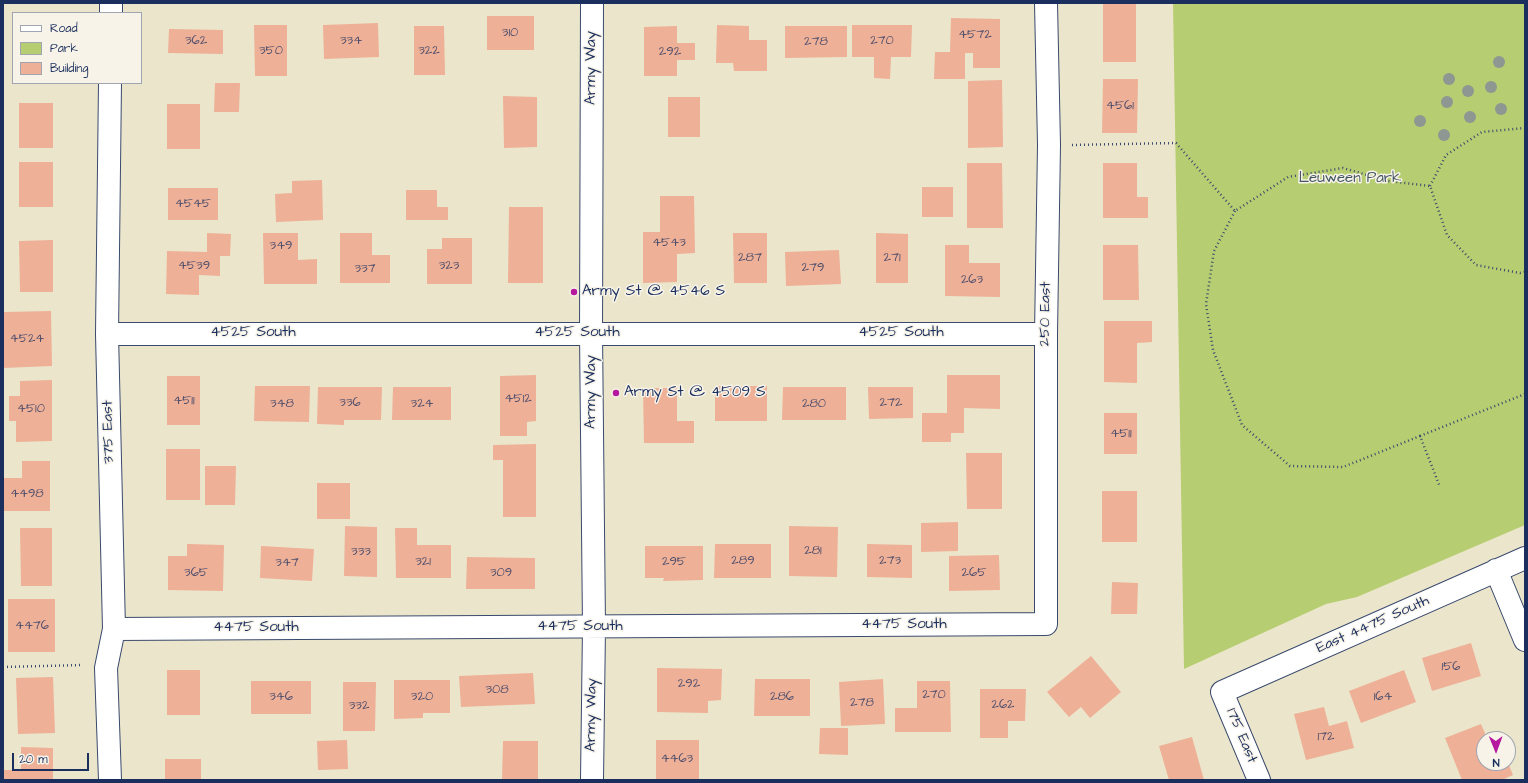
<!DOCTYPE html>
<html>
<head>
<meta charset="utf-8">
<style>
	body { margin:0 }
	#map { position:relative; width:1528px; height:783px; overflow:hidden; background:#ebe6cb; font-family:"Architects Daughter",sans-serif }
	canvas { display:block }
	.frame { position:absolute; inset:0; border:4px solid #1b2f5e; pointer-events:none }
	.legend { position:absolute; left:12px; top:12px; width:130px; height:72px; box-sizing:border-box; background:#f7f3e8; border:1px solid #9fa5b1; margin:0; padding:5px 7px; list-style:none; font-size:12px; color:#1b2f5e }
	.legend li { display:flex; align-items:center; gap:8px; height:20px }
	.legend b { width:20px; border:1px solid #9fa5b1 }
	.north { position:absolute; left:1476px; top:731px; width:40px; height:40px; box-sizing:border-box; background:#f7f3e8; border:1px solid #9fa5b1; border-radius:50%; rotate:179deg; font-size:11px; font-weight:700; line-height:16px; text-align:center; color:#1b2f5e }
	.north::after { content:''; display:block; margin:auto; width:14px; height:18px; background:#b5179e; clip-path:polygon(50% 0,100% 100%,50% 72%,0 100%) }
	.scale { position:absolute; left:12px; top:753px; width:77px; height:18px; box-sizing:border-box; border:2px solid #1b2f5e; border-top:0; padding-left:5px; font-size:12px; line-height:14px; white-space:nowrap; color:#1b2f5e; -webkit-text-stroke:3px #f7f3e8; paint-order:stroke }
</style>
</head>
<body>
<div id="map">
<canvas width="1528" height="783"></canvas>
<div class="frame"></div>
<ul class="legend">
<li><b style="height:5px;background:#fff"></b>Road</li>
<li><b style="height:11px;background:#b7cd71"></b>Park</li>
<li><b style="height:11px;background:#eeb097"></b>Building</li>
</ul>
<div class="north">N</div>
<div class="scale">20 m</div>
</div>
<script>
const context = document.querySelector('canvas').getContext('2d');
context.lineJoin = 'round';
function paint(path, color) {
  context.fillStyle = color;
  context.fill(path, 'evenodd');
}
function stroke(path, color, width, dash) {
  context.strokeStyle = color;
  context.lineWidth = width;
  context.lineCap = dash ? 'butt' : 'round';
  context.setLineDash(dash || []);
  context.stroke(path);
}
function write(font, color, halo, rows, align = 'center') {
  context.font = font + ' "Architects Daughter",sans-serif';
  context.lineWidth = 3;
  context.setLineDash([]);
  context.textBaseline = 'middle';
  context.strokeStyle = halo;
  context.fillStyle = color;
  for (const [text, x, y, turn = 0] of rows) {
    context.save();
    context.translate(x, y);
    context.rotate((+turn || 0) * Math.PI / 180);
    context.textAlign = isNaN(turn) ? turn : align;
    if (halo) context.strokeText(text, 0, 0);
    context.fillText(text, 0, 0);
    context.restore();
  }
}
const green = new Path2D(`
	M1173,3H1525V525L1357,597L1326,604L1184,669Z`);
const building = new Path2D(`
	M1103,3H1136V62H1103Z
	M487,16H534V50H487Z
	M951,18L1000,19V68H973V53H965V79H934L935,52H950Z
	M378,23L379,57L324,59L323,25Z
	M254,25H287V76H255Z
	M717,25L749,26V40H767V71H734L733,63H716Z
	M852,25H912L911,57H891L890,79L874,78V57H852Z
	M414,26H444L445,75H414Z
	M677,26V43H695V60H677V76H644V27Z
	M785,26H847V57L785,58Z
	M169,29L223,30V54L168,53Z
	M1103,79H1138L1137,133H1102Z
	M1002,80L1003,147L968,148V81Z
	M215,83H240L239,112H214Z
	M503,96L537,97V147L504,148Z
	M668,97H700V137H668Z
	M19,103H53V148H19Z
	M167,104H200V149H167Z
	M19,162H53V207H19Z
	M967,163H1002L1003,228H967Z
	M1103,163H1137V197H1148V218H1103Z
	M322,180L323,220L276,222L275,194L292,193V181Z
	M922,187H953V217H922Z
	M168,188H218V220H168Z
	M406,190H437V207H448V220H406Z
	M660,196H694L695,253L677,254V282L643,283V232H660Z
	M509,207H543V283H508Z
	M207,233L231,234L230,256H220V276L199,275V295L166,294L167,251L207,252Z
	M263,233H298V260L317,259V284H264Z
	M340,233H372V255H390V283H340Z
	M733,233H767V283H734Z
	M876,233L908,234V283H876Z
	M442,238H472V284H427V249H442Z
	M53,240V292H20L19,241Z
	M945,245H969V263H1000V297L945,296Z
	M1103,245H1138L1139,300H1103Z
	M839,250L841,284L786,286L785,252Z
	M51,311L52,366L3,368V312Z
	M1104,321H1152V342L1137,343V383L1104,382Z
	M536,375V421L527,422V436H500V376Z
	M947,375H1000V409L964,408V433H951V442H922V413H947Z
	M167,376H200V425H167Z
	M52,380V441L16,442V421H9V396H20V381Z
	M255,386H310L309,422L254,421Z
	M715,386H767V421H715Z
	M318,387H382L381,420H344V425L317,424Z
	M393,387H451V420H392Z
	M783,387H846V420H782Z
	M868,387H913V418L869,419Z
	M643,388H677V421H694V443H644Z
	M1104,413H1137V454H1104Z
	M536,444V517H503V460H493V445Z
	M166,449H200V500H166Z
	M966,453H1002V509H967Z
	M22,461H50V511H3V478H22Z
	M205,466H236L235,505H205Z
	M317,483H350V519H317Z
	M1102,491H1137V542H1102Z
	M958,522V551L921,552V523Z
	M345,526L377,527V577L344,576Z
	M789,526L838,527L837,577L789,576Z
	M20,528H52V586H21Z
	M395,528H417V545H451V578H396Z
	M187,544L224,545L223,591L168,590V556H187Z
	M715,544H771V578H714Z
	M867,544L912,545V578L867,577Z
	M261,546L314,549L312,581L260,578Z
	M645,546H703V580L663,581L664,578H645Z
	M999,555L1000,590L949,591V556Z
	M467,557L535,558V589H466Z
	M1112,582L1138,583L1137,614H1111Z
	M8,599H55V652H8Z
	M1471,643L1481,676L1432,691L1422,658Z
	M1091,656L1121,692L1090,718L1081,707L1069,717L1047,692Z
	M657,668L722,669L721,700L708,701V713L657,712Z
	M167,670H200V715H167Z
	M1404,670L1416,702L1361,723L1349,691Z
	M533,673L535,704L461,707L459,676Z
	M53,677L55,733L18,734L16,678Z
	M755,679H810V716H754Z
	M883,679L885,724L841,726L839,682Z
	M394,680H450V713H423V718L394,719Z
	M251,681H311V714H251Z
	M917,681H950L951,732H895V708H917Z
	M343,682H376L375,731H343Z
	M980,689H1026L1025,721H1008V738H980Z
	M1324,707L1329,726L1347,721L1354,748L1306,760L1294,714Z
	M1481,724L1487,738L1496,734L1498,739H1484V763H1508L1513,775L1502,780H1462L1445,738Z
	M820,728H848V755L819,754Z
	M1192,737L1204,780H1169L1159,746Z
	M347,740L348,769L318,770L317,741Z
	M656,740H699V779L656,780Z
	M503,741H538V780H502Z
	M21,747L53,748V780H3V770H21Z
	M165,759H201V780H165Z`);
const path = new Path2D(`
	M1072,145L1176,143L1235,211L1288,177L1343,168L1388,181L1430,186L1447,235L1476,265L1520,273L1525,272
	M1430,186L1446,155L1482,132L1525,128
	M1235,211L1214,251L1206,304L1213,350L1242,425L1290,466L1343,467L1420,436L1440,487
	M1420,436L1525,394
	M3,667L82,665`);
const minor = new Path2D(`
	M111,13V3
	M107,334H1046
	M1496,570L1525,640
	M114,629L1046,624V334L1049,145L1046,3
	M110,780L106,668L114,629L107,334L110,83
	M592,780L594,627L591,333L592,3
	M1259,780L1222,692L1525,558`);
const trees = [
	[1499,62],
	[1449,79],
	[1491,87],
	[1468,91],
	[1447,102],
	[1501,109],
	[1470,117],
	[1420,121],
	[1444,135]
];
const markers = [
	[574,292,4,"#b5179e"],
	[616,393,4,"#b5179e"]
];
const numberNames = [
	["310",510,33],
	["4572",975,35],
	["362",196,41],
	["334",351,41],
	["270",882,41],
	["278",816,42],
	["350",271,51],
	["322",429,51],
	["292",670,52],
	["4561",1120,106],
	["4545",193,204],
	["4543",669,243],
	["349",281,246],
	["287",750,258],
	["271",892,258],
	["4539",194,266],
	["323",449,266],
	["279",813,268],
	["337",365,269],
	["263",972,280],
	["4524",27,339],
	["4512",518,399],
	["4511",184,401],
	["336",350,403],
	["272",891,403],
	["348",282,404],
	["324",422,404],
	["280",814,404],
	["4510",31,409],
	["4511",1121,434],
	["4498",27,494],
	["281",813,551],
	["333",361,552],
	["289",743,561],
	["273",890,561],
	["321",423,562],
	["295",674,562],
	["347",287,563],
	["365",196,573],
	["309",501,573],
	["265",974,573],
	["4476",32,626],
	["156",1451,667],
	["292",689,684],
	["308",497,690],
	["270",934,695],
	["346",281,697],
	["320",422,697],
	["286",782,697],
	["164",1383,697],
	["278",862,703],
	["262",1003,705],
	["332",359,706],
	["172",1326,737],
	["4463",677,759]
];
const streetNames = [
	["Army Way",592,68,-90],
	["250 East",1046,314,-89],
	["4525 South",253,333],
	["4525 South",577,333],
	["4525 South",901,333],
	["Army Way",592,392,-90],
	["375 East",109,432,-91],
	["4475 South",904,625],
	["East 4475 South",1373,625,-24],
	["4475 South",580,627],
	["4475 South",256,628],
	["Army Way",592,715,-89],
	["175 East",1241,736,67]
];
const parkNames = [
	["Leuween Park",1350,179]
];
const poiNames = [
	["Army St @ 4546 S",582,292],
	["Army St @ 4509 S",624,393]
];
paint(green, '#b7cd71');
paint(building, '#eeb097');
stroke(minor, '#3a4a6e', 24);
stroke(path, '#3a4a6e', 2.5, [1, 3]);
stroke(minor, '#fff', 22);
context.fillStyle = '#8e9792';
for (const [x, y] of trees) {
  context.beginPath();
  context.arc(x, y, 6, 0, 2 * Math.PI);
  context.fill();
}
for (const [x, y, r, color] of markers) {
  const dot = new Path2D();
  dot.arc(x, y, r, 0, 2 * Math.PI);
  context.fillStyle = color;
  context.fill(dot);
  stroke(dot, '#f7f3e8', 1.5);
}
write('13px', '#504f6c', null, numberNames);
write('15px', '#1b2f5e', '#f7f3e8', streetNames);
write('15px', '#425663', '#f7f3e8', parkNames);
write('15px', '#1b2f5e', '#f7f3e8', poiNames, 'left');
</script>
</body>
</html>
